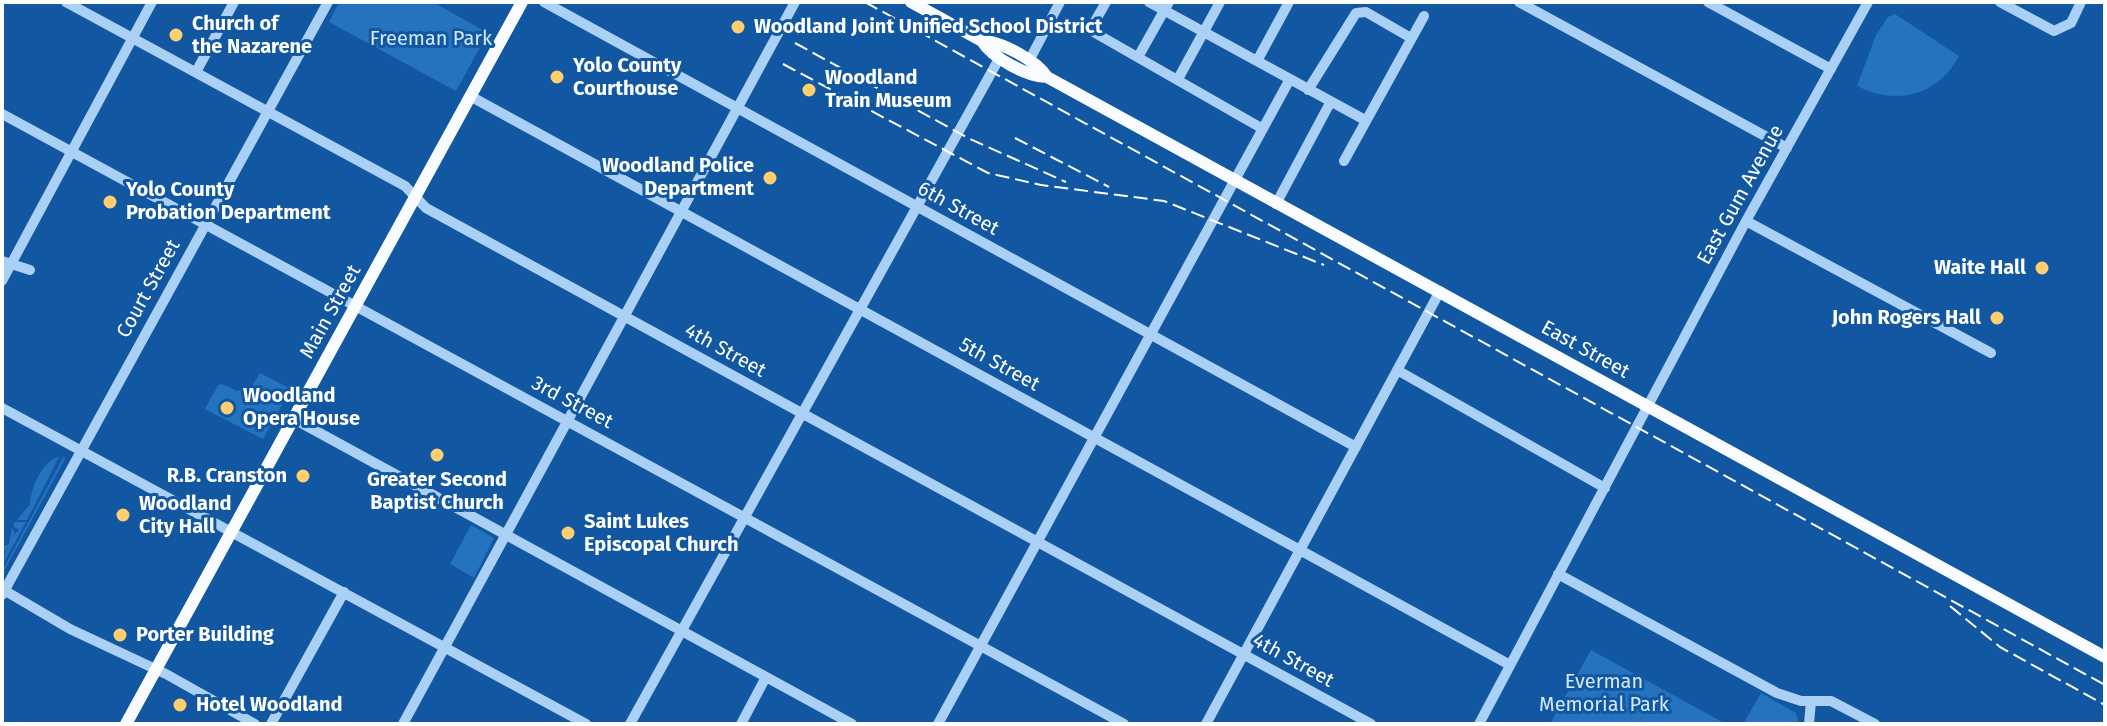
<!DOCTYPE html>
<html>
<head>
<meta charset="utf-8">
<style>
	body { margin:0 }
	#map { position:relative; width:2107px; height:726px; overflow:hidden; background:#1257a1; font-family:"Fira Sans",sans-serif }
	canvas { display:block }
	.frame { position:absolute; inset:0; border:4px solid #fff; pointer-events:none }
</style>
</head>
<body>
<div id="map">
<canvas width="2107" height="726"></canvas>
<div class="frame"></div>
</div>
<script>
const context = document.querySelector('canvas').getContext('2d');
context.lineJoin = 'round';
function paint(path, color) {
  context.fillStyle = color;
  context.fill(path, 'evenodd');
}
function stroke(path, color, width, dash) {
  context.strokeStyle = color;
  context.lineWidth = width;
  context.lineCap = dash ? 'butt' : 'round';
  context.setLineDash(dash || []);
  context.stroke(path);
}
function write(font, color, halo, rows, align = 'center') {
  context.font = font + ' "Fira Sans",sans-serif';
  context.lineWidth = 6;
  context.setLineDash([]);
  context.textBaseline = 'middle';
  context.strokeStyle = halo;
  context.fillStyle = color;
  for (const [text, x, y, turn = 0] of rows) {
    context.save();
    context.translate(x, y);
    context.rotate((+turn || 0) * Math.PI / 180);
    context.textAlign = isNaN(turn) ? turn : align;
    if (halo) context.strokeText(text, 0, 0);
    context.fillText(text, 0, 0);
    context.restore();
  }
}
const green = new Path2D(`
	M339,2H433L488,33L456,91L329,22Z
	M1895,14L1959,56C1938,96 1896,106 1857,86L1876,35L1888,17Z
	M260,373L291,389L263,439L205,409L218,385L222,384L237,391L251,388Z
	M64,456L65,459L3,573L2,571Z
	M59,457L27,520H17L30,504C31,489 41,461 59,457Z
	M15,522H26L2,566L6,550L2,553V547L9,544L12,527L15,534L19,530L13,526Z
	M471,525L494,538L474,578L450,564Z
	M1591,650L1726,724H1550Z
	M1761,693L1796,713L1799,724H1743Z`);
const minor = new Path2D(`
	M66,2L405,186L426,208L1371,724
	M544,2L1356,447
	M1106,2L1090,30L1263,129
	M1149,2L1365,120
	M1519,2L1787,148
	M1708,2L1831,69
	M2000,2L2054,31L2071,23L2081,2
	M1138,57L1169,2
	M1029,61L1060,2
	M1257,61L1289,2
	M196,72L234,2
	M1178,79L1220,2
	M1308,90L1356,13L1366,12L1411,38
	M470,96L1510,665
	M2,114L1124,724
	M1344,161L1424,16
	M1276,204L1330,103
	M1746,221L1991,353
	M2,261L30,270
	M2,281L152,2
	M1397,370L1605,488
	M2,408L586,724
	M294,419L852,724
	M1558,574L1777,693L1801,701H1831L1875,724
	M2,589L70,629L166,674L255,724
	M2,595L328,2
	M271,724L344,592
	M403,724L795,2
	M630,724L1000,57
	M741,724L766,677
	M938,724L1290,79
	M1206,724L1440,291
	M1479,724L1746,221L1868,2
	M1809,724L1811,701`);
const major = new Path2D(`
	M911,2L982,41C1001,41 1037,61 1047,77L2105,657
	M982,41C992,58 1028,77 1047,77
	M126,724L522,2`);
const rail = new Path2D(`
	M865,2L2105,685
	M795,43L970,139L1066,182
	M783,64L988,173L1041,185L1164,201L1324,265
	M1015,138L1109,187
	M1950,606L2000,647L2105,705`);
const markers = [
	[738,27,8,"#ffcf6f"],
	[176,35,8,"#ffcf6f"],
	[557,77,8,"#ffcf6f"],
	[809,90,8,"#ffcf6f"],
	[770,178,8,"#ffcf6f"],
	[110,202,8,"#ffcf6f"],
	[2042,268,8,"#ffcf6f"],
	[1997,318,8,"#ffcf6f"],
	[227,408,8,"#ffcf6f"],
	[437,455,8,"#ffcf6f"],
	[303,476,8,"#ffcf6f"],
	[123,515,8,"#ffcf6f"],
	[568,533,8,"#ffcf6f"],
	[120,635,8,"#ffcf6f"],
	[180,705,8,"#ffcf6f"]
];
const poiNames = [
	["Church of",192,24],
	["the Nazarene",192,47],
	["Woodland Joint Unified School District",754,27],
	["Yolo County",573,66],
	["Courthouse",573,89],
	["Woodland",825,78],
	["Train Museum",825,101],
	["Woodland Police",754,166,"right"],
	["Department",754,189,"right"],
	["Yolo County",126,190],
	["Probation Department",126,213],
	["Waite Hall",2026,268,"right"],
	["John Rogers Hall",1981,318,"right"],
	["Woodland",243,396],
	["Opera House",243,419],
	["R.B. Cranston",287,476,"right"],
	["Greater Second",437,480,"center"],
	["Baptist Church",437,503,"center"],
	["Woodland",139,504],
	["City Hall",139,527],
	["Saint Lukes",584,522],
	["Episcopal Church",584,545],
	["Porter Building",136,635],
	["Hotel Woodland",196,705]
];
const parkNames = [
	["Freeman Park",431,39],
	["Everman",1604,682],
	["Memorial Park",1604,705]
];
const streetNames = [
	["East Gum Avenue",1741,195,-61],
	["6th Street",958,209,29],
	["Court Street",149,289,-61],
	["Main Street",331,312,-61],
	["East Street",1585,350,29],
	["4th Street",725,351,29],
	["5th Street",999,365,29],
	["3rd Street",572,403,28],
	["4th Street",1293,661,29]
];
paint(green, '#2572bf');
stroke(minor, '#abd0f5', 10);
stroke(major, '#f9fcff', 12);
stroke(rail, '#fff', 2, [14, 6]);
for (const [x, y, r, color] of markers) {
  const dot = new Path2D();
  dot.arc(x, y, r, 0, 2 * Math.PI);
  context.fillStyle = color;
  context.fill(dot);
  stroke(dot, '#1257a1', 3);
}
write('bold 20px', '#fff', '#1257a1', poiNames, 'left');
write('20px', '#d4e9fe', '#1257a1', parkNames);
write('20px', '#fff', '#1257a1', streetNames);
</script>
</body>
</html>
